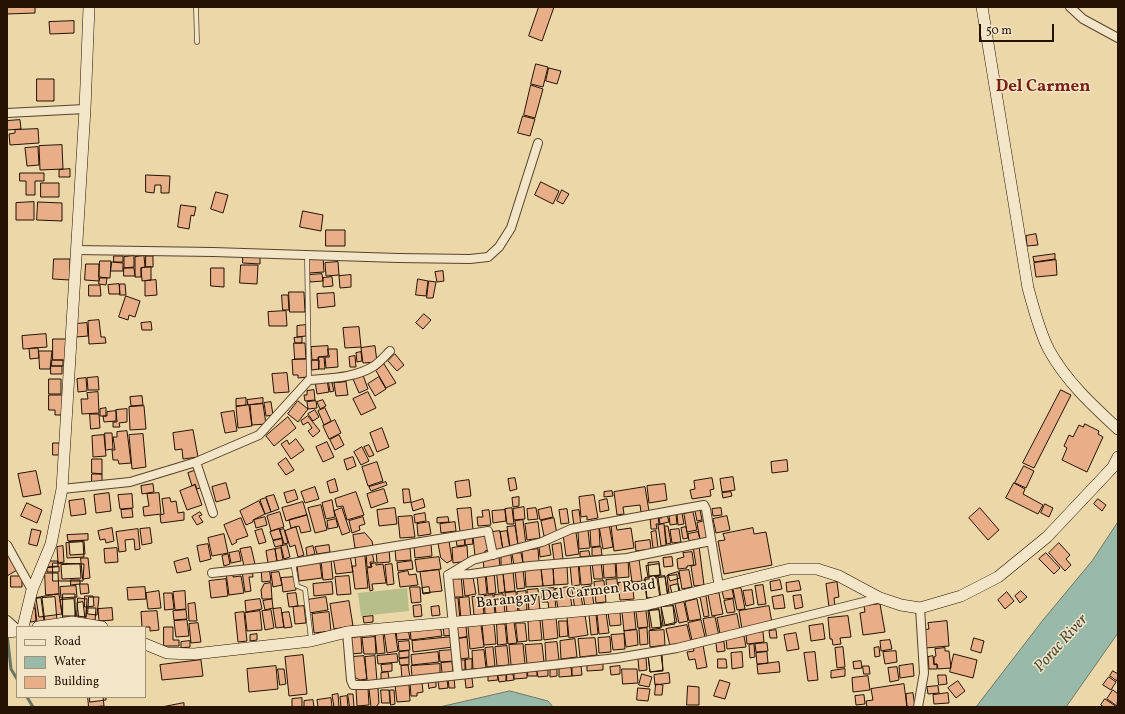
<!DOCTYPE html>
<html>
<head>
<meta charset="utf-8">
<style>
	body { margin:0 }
	#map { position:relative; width:1125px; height:714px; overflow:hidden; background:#ecd7a9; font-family:Vollkorn,serif }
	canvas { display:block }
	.frame { position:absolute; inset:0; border:8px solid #251202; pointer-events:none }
	.legend { position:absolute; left:16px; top:626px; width:130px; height:72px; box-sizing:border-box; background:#f3e5c7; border:1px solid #a19178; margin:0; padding:5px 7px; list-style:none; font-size:12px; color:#251202 }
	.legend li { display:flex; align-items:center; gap:8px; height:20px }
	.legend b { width:20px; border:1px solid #a19178 }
	.scale { position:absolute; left:979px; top:24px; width:75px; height:18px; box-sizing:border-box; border:2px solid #251202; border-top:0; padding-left:5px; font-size:12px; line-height:14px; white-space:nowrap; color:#251202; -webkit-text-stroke:3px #f3e5c7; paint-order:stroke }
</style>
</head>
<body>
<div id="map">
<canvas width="1125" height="714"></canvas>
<div class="frame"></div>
<ul class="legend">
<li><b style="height:5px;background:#f3e5c7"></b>Road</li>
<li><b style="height:11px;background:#99baa9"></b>Water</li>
<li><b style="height:11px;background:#e7ae87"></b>Building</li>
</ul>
<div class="scale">50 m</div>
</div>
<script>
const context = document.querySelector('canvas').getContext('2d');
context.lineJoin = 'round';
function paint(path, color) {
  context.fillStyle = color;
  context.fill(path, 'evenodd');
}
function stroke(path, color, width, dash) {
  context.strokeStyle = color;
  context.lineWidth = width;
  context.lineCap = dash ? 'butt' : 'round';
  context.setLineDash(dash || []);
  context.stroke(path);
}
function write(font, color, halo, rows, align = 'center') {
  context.font = font + ' Vollkorn,serif';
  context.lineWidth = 3;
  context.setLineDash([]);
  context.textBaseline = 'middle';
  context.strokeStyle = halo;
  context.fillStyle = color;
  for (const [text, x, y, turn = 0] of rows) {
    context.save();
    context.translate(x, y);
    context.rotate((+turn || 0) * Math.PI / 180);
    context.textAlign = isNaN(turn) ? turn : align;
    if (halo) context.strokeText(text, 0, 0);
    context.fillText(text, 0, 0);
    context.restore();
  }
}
const green = new Path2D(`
	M407,588L409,611L361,616L358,593Z`);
const water = new Path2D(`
	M1118,522V633L1066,707H976L1043,620L1092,561Z
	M510,691L548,701L553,707H440Z`);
const stream = new Path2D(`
	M7,634L11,669L17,679
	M27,697L33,707`);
const building = new Path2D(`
	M7,7H35V13L7,14Z
	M539,7H554L542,41L529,36Z
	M74,21V33L50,34L49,22Z
	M536,64L548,67L543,87L531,84Z
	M549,68L561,71L557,84L546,81Z
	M37,79H54V101H37Z
	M531,85L543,89L535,118L524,115Z
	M523,116L535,119L530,136L518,133Z
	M20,120L21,129L7,130V121Z
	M38,129L39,143L10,145L9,134L15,133V130Z
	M62,145L63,169L40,170L39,146Z
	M38,147L39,165L27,166L25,148Z
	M70,169V177H59V170Z
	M20,173H44V181H35V195H26V181H20Z
	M146,175L170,176L169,193H161V185H155L154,193L146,192Z
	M541,182L559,191L553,204L535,195Z
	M41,183H59V197H41Z
	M562,190L569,194L563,204L557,201Z
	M216,192L228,195L223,213L211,209Z
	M34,202V220H16V203Z
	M38,202L62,203V221L37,220Z
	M181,205L196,207L194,216L191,215L189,229L178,227Z
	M303,211L323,215L321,231L300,227Z
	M326,230H345V246H326Z
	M1036,234L1038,245L1027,246L1026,236Z
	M1055,254V259L1034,262L1033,257Z
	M114,256H123V262H114Z
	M134,256V267L124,268V257Z
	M144,256L145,267L141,268V277H135V257Z
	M146,256H153V267H146Z
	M243,256H260V264L243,263Z
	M308,257H323L324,272L309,273Z
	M54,259H70V280L53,279Z
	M1056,260L1057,275L1036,277L1034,263Z
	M100,261H111L110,278L99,277Z
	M112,262L123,263V271H111Z
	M338,262L339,275L326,276L325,263Z
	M86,264H99V281L85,280Z
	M241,265H258L257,284L240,283Z
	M151,267V280L142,281L141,268Z
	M124,268H134L135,276H124Z
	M211,268H224V287L211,286Z
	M443,271L444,281L437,282L435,272Z
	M322,274L323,281L310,282L309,275Z
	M351,275V287L340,288L339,276Z
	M332,277L333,286L323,287V278Z
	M100,278H107L106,285L99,284Z
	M418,279L428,281L426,296L416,295Z
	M156,280L157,295L145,296V281Z
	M429,281L436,282L433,298H427Z
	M119,284L120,294H109L108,285Z
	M120,284H125L126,295H120Z
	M89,285H100L101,296H89Z
	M289,292H304L305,312H290Z
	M334,293L335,306L318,308L317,294Z
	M282,295H288L289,310H283Z
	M126,296L140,301L135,317L129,315L128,320L119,317Z
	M286,311L287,326H269L268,312Z
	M424,314L431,320L423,329L416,323Z
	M99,320L101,337H105L106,343L89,344L88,321Z
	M151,322L152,330H142L141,323Z
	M87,323L88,336L76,337L75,324Z
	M306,325V336L297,337V326Z
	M359,327L361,347L345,348L343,328Z
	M46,334L47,347L23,349L22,336Z
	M302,337V343H295L294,338Z
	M53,339H68L67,360H53Z
	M294,343H305L306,359H295Z
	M328,346V356L318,357V360H312L311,347Z
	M375,346L377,362L363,363L361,348Z
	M38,348L39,358L30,359L29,349Z
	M328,349H337L338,367L326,368L325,357H329Z
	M39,351H52L50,369H40Z
	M361,352L362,361L357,362L356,353Z
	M395,354L404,365L397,371L388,361Z
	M355,356L356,367H350L349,357Z
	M319,357H324L325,369H319Z
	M307,359L308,377L298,378V375H293L292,360Z
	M52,360H63V366H52Z
	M312,360H319V369L312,370Z
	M384,364L396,383L386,388L375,369Z
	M51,366H62V374H51Z
	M287,373L289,392L274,393L272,374Z
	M363,375L368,389L359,393L353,379Z
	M98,377L99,390H88L87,378Z
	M347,377V381L332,383L334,391L330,392L328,379Z
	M379,377L386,389L375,396L368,384Z
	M86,378L87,391L78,392L77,379Z
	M49,379H61V394H49Z
	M327,380L329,392L317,394L315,381Z
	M346,382L348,395L336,396L334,383Z
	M314,390L315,400L305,401L304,395H307V391Z
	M1061,390L1071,395L1034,468L1023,463Z
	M98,392L99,413L82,414L81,399H88L87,393Z
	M368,392L376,408L361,415L353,399Z
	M49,395H65V415H55V410H49Z
	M142,396L143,405L131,406L130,397Z
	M246,398V405L236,406V399Z
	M263,398V403L248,405L247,400Z
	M323,400L326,406L320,409L317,402Z
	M298,401L308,409L298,422L288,414Z
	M316,401L317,408L308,409L307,402Z
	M271,402L273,415L266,416L264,403Z
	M263,404L266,424L252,425L250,405Z
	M249,405L252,426L238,428L236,407Z
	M144,406L146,429L130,430L129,407Z
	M106,408V416H100V409Z
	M325,408L331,421L324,425L318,411Z
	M127,409V422L119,423L120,427H113V422H117L116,410Z
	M315,410L319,417L313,421L308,414Z
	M116,411V421L104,422L103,416H107V412Z
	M234,411L237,431L225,433L221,413Z
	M90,414H99L100,428L91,429Z
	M308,416L320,431L313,437L308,431L312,428L308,422L303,425L301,421Z
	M288,417L296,428L274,446L266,436Z
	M335,420L341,433L329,439L323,426Z
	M1085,424L1099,431L1098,434L1103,437L1087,472L1062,460L1067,448L1064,446L1069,435L1073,437L1079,425L1083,427Z
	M382,428L389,447L377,452L370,433Z
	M193,430L198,457L183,459L182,449L175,450L173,433Z
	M127,431L131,463L119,464L118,460H113L112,450H115L113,437H117V432Z
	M105,433H112L113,449L106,450Z
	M143,434L146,467L132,469L129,435Z
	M104,435L106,456L93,457L92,436Z
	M339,435L344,445L335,450L330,440Z
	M296,439L304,450L291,459L281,444L287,440L289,444Z
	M327,442L334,457L323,462L316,447Z
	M53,443H63V455H53Z
	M369,445L374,455L369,457L364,447Z
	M362,447L369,461L361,465L354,452Z
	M353,457L356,466L347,470L344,460Z
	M286,458L294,470L286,475L278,464Z
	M92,459H102V474L92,473Z
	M787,460L788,471L772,473L771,462Z
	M377,462L383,481L368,486L362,467Z
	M1024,466L1034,471L1026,488L1015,483Z
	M197,470L203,487L197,489L195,484L192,486L188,473Z
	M36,471L41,494L23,497L18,474Z
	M92,474H102V482H92Z
	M733,477L735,490L722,492L720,479Z
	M515,478L517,489L510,491L508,479Z
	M712,478L714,489L710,490L711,496L692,499L690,490L695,489L694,481Z
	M335,479L338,491L330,493L327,482Z
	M469,480L471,496L457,498L455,482Z
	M386,482L387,485L371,491L369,487Z
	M226,483L230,498L216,502L212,487Z
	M1014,483L1025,489L1023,494L1043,505L1038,514L1006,498Z
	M153,484L154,492L142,494L141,486Z
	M665,484L667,500L649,503L647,486Z
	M195,485L202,505L187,510L180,491Z
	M315,487L319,499L305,503L301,492Z
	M645,487L649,511L641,512L640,505L623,507L624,514L617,515L614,492Z
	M384,489L388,502L371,508L367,494Z
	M403,489H409L411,502L404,503Z
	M295,490L298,499L287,503L284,493Z
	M612,491L613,496L604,497V492Z
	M356,492L364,515L347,520L343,506L337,507L335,499Z
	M731,492L732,496L723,498L722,493Z
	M109,493L111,511L96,513L94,495Z
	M159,493L161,514L144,516L143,507L149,506L147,494Z
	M132,494L133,508L120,509L118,495Z
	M274,495L279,509L271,512L266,497Z
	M594,495L598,518L587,520V516L581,517L579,497Z
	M519,497V506L513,507L512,498Z
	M170,498L171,502L176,501L178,513L184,512V520L161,523L160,515L164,514L162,499Z
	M266,498L271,512L265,514L260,500Z
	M84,499L86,514L71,516L69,501Z
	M423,499L425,507L413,511L411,503Z
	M607,499L609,510L600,512L599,501Z
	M1098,499L1106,505L1102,511L1094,504Z
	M332,500L335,517L326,519L322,503Z
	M259,501L265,514L253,520V522L246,525L240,511Z
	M303,502L307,515L286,521L282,508Z
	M27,503L42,510L37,523L21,516Z
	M1045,504L1053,508L1049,517L1041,513Z
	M321,505L327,530L315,533L308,508Z
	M524,507L525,519L514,520L513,509Z
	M551,507L553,517L540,520L538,510Z
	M342,508L350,532L342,535L334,511Z
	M395,508L397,524L379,526L377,510Z
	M471,508L473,530L460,532L457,509Z
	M512,508L514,524H507L505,509Z
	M536,508L538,519L528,520L527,509Z
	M721,508L722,515L713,516L712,509Z
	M980,508L999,530L988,540L969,518Z
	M132,509L133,517L122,518L121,510Z
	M567,509L569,523L561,524L559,510Z
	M489,510L491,525L478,526L477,517H483L482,511Z
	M505,510L506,521L493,523L492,511Z
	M579,510L581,525L574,526L572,511Z
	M700,510L702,520L697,521L695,511Z
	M200,512L202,515L199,516L203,522L197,525L192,517Z
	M280,512L284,527L271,531L267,516Z
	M693,512L697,530L687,532L684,514Z
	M425,513L426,521L415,523L414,515Z
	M682,513L684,524L678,525L677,514Z
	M667,514L669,522L660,524L659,518H662L661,516Z
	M676,514L677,524L670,525L669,515Z
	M307,515L311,531L301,533L299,526L291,528L289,520Z
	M412,516L415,537L400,538L398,517Z
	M658,516L659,524H656L657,529H651L650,517Z
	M727,516L730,530L716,533L713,519Z
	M265,517L267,525L256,528L254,520Z
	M363,517L365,524L359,526L360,530L352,533L349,521Z
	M448,517L449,522L437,523V518Z
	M241,518L248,536L236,540L237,542L232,545L224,525Z
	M554,518L557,534L544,536L541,521Z
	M336,519L338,527L328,529L327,521Z
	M523,520L526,545L518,546L515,521Z
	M704,521L707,538L700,540L697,523Z
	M429,522L431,534L418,536L417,524Z
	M455,522L456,531L441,533L440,524Z
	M538,522L540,538L527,540L525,524Z
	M609,524L613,547L603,549L599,526Z
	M664,524L666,545L661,546L658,525Z
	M616,525L617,530L631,528L634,548L614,551L611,526Z
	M515,526L518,544L510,546L507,527Z
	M665,526H668L671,543L667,544Z
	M296,527L304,555L298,557L295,545L290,547L285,531Z
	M599,527L600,546L591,547L590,528Z
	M686,527L688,538L683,539L681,528Z
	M112,528L114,541L106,543L105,539L100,540L98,531Z
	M150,528L152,543L142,545L140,529Z
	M753,528L754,534L766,532L772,565L724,574L718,541L725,540L723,534Z
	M32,529L41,531L37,546L29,544Z
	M138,529L140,549L135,550L134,539L125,540L126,551L119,552L116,532Z
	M262,529L266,542L259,544L255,531Z
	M279,529L282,538L273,540L270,532Z
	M284,529L288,543L284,544L280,530Z
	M679,529L681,542L672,543L670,530Z
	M588,530L590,548L579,549L578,531Z
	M500,531L503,550L495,552L492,532Z
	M507,531L510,549L503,550L500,532Z
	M656,531L658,548H653L651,532Z
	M576,532L579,554L566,556L563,534Z
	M698,532L700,539L689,541L688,534Z
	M365,533L372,541L373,546L355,548L353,535Z
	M88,534V540L68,541L67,535Z
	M224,534L228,553L212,556L208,538Z
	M484,535L489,541L490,550L485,551V555L475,556L473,537Z
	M472,537L473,544L465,545V538Z
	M464,538L465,545L457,546L456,539Z
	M282,539L283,545L275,547L273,541Z
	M650,540L651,549L636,551L635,542Z
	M84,541L85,554L70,555L69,542Z
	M438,541H449L452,560L447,563L441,558Z
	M83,542L84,557L67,558L66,543Z
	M561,543L563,559L554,560L552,545Z
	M1059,543L1070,555L1066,559L1071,565L1065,571L1049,553Z
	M208,544L211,559L200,562L197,546Z
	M431,544L432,556L415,558L414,546Z
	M549,544L551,555L540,557L539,546Z
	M287,545L290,557L284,559L281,546Z
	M329,545L330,552L317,554L315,547Z
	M63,546L64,562L58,563L57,547Z
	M313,546L315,554L307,556L306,548Z
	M467,546L468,561L453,563L452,548Z
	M699,546L704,585L694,586L691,566L696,565L693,547Z
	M251,547L255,564L244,566L240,549Z
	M410,547L411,560L396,561L395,549Z
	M601,547L602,555L592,556V548Z
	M117,548L118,562L105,563L104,549Z
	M281,548L283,560L277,561L275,549Z
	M275,549L277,561L268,563L266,551Z
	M389,549L390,562L377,563L376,550Z
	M538,549L539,562L523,563L522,551Z
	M239,551L241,561L231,563L229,553Z
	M589,551L590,556L580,557V552Z
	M372,552L374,562H370L371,567H367L366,553Z
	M692,552L694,565L687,566V568L678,569L677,559L684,557L683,553Z
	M8,553L17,570L7,576V554Z
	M521,553L523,563L514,565L512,554Z
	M1046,553L1060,568L1054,574L1039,559Z
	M228,554L230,564L224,566L222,556Z
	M350,555L353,572L336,574L333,557Z
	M511,555L512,565L501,566V556Z
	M365,556L368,588L355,589L352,566H356L355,557Z
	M439,557L441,569L417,572L415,560Z
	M499,557L500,567L484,569L483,559Z
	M672,557L673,566L664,567L663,558Z
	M81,558H88L90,578L83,579Z
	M188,558L191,570L177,573L174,562Z
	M639,559L642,581L632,582L629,560Z
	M331,560L333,579L323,580L321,561Z
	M628,560L629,577L617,578L616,561Z
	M48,561H58V566L48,567Z
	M412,561L413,569L398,571L397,563Z
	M590,562L592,584L581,585L579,564Z
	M601,562L603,579H594L592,563Z
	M615,562L616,577L604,578L603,563Z
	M659,562L660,575L649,576L648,563Z
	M53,563L84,564L83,581H53Z
	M320,563L322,578L299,581L297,566Z
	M376,563V565L383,564L386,583L372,584L373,590L370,591L367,568L372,567L371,564Z
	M578,563L580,585L572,586L570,564Z
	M80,564L81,578L62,579L61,565Z
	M392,564L394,584L387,585L385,565Z
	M659,564L661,575L648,577L646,566Z
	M567,566L568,584L554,585L553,567Z
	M59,567V572H47V568Z
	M269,567L271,581L262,582L261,568Z
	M553,567L554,585L543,586L541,569Z
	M541,568L543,586L526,587L525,570Z
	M252,569L253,577H249L251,591L245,592L242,571Z
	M439,570L442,591L423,593L420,572Z
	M523,570L525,588L517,589L515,571Z
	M689,570L692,587L682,589L679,571Z
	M408,571L409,575L416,574L418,585L400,587L398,573Z
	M513,571L515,591L505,592L503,573Z
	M233,572V577L241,576L244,593L229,595L226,573Z
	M279,572L282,585L273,587L271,573Z
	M494,572L496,593L488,594L486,573Z
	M678,572L680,578L670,581L668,575Z
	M45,573H58L59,594L46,595Z
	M497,573H503L505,592L499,593Z
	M485,574L487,594L479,595L477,575Z
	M461,575L463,597H454L452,576Z
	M677,575L679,594L669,595L667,576Z
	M11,576H22V587H11Z
	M349,576L351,594L337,595L335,577Z
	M665,576L668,596L647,598L645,578Z
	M294,577L296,590L283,592L281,578Z
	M473,577L476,594L465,596L463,578Z
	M665,577L668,598L661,599L658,578Z
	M657,578L660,598L647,600L644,580Z
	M226,579L228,596L211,598L209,581Z
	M617,579L618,592L607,593L606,580Z
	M71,580H80V584L71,585Z
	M780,580L782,589L771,591L770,582Z
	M604,581L606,602L596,603L594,582Z
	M632,581L634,599L620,600L618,583Z
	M799,581L801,590L787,592L786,583Z
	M332,582L333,594L314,596L313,584Z
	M837,582L839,597L834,598L835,606L829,607L826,584Z
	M271,583L272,599H262L261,590L264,584Z
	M80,584H88L89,593L81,594Z
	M678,584L680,591L672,593L670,586Z
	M763,585L766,604L758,605L755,586Z
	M76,586L77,597L61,598L60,587Z
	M591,586L594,605L585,607L582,588Z
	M145,587L146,599L128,600L127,588Z
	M410,587H420L421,602L412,603Z
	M429,587L430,593L423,594L422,588Z
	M569,587L572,607L558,609L555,589Z
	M554,588L556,609L549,610L548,602H542L541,589Z
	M741,588L745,609L737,610L733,589Z
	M538,589L540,610L529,611L527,590Z
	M580,589L583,608L575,610L572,590Z
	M732,589L734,598L724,599L722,591Z
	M752,590L754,604L746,606L743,591Z
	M159,591L161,608L148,609L146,593Z
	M185,591L186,609L175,610L173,592Z
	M526,591L527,610L519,611L517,592Z
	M1021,591L1027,597L1020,603L1015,596Z
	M516,592L518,612L507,613L505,593Z
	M1007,592L1014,601L1005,609L998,600Z
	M164,593H172L174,609L165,610Z
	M296,593L298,606L289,607L287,594Z
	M719,593L723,614L712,616L708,595Z
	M59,594L62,614L39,617L36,598Z
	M63,594H75V616H63Z
	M503,594L505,613L496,614L494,595Z
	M493,595L495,614H485L484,596Z
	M783,595L785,608L774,609L772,597Z
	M801,595L803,607L795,609L793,596Z
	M85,596H93L94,606L85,607Z
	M482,596L484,614L474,615L472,597Z
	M706,596L709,616L704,617L700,597Z
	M55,597L57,621L45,623L42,598Z
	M89,597H99L97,615L88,614Z
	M326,597L328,610L309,613L307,600Z
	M469,597L471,618L461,619L459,598Z
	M41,598L44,621L37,622L34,599Z
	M78,598L87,599L86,617L77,616Z
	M451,598H458L460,619L453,620Z
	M74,599L76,618L63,620L60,600Z
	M260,599L262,609L246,612L245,601Z
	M272,599L273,608L265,610L263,601Z
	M697,599L701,619L689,621L685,602Z
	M733,599L735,612L727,613L724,601Z
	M349,601L353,626L334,629L330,604Z
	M83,602L85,619L79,620L77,603Z
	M684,602L688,621L679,623L675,604Z
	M195,603L197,621H189L188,604Z
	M673,604L677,622L665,625L661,606Z
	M880,604L885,632L863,635L860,613L865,612L864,606Z
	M421,605L422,616L414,617L413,606Z
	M304,606L306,623L295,624L293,607Z
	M439,606L440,615L432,616L431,607Z
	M673,606L675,624L663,626L661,607Z
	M769,606L772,623L742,629L739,611Z
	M29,608H35L36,621L31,622Z
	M87,608H96L95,621L86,620Z
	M112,608L113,620L99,621L98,609Z
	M281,608L284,627L276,628L273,609Z
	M659,609L662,627L652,628L649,610Z
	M186,610L187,619L174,620L173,611Z
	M271,610L274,628L265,630L262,611Z
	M634,610L636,629L624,631L622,612Z
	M659,610L661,628L650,630L648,611Z
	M157,611L159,630L150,631V627H142L141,612Z
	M260,611L262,630L247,631L245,613Z
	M646,611L648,627L638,628L636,612Z
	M244,612L247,641L238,642L235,613Z
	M289,612L292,627L284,628L282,613Z
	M329,612L331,631L314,633L312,614Z
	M620,612L621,625L610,626L608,613Z
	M606,613L609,633L599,634L597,614Z
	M596,614L598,634L591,635L589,615Z
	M737,614L740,630L720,634L717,618Z
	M585,615L588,635L569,638L567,617Z
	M373,616V622L364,623L363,617Z
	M848,616L851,637L840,638L841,644L833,645L832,639H830L828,618Z
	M556,617L558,638L544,640L542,619Z
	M715,617L719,636L707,639L703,619Z
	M187,620L189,636L176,637L174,621Z
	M540,620L542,640L529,641L528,621Z
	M701,620L705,637L692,640L688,623Z
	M559,621H567L568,636L560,637Z
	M947,621L949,646L925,648L923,630L929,629L928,623Z
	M514,622L517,643L508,644L506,623Z
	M198,623L201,642L191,643L189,624Z
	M494,623L496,644L484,645L482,624Z
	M516,623H525L527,641L518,642Z
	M450,624L451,635L444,636L443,625Z
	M497,624H505L507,644L498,645Z
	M823,624L825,639L811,641L809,626Z
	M440,625L442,636L411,640L410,628Z
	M481,625L484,647L470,649L468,627Z
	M687,625L691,642L670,646L666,629Z
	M466,626L467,637L455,639L454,627Z
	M164,627H173V640H179V646H164Z
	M647,628L648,644L640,645L639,629Z
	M408,629L410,639L397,640L396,630Z
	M637,630L638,645L626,647L624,631Z
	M664,630L665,645L650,647L649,631Z
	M776,630L777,638H770L769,631Z
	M395,631L398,651L387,653L384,632Z
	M763,632L764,642L747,644L746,634Z
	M383,633L385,653L377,654L375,634Z
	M796,633L799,649L787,651L784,635Z
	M257,634V640L250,641V635Z
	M624,634L625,649L613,650L611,635Z
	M744,636L746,647L727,649L726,638Z
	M361,637L362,653L351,654L349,638Z
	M375,637L376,654H364L362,638Z
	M452,637L453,647L413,652L412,641Z
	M467,637L469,658L458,659L455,639Z
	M610,637L611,652L599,653L598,638Z
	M595,638L597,655L580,657L578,639Z
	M974,638L984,641L981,653L971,650Z
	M575,639L577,657L561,659L560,641Z
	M890,640L892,649L881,651L880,641Z
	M190,641V647L181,648V642Z
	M409,641L410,650L399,651L398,642Z
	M557,642L559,660L546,662L545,643Z
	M724,642L725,651L717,652L716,643Z
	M767,643L768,651L756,652L755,644Z
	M523,644L525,664L511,665L509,645Z
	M542,644L544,662L527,664L525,645Z
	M754,644L755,657L750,658L749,645Z
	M703,645L707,667L697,669L695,659L689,660L687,652L694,651L693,647Z
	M507,646L509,665L497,666L495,647Z
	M493,647L495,666L487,667L485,648Z
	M843,647L845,667L837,668L835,648Z
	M879,647L880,656L875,657L874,648Z
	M945,648V651H949L951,668L938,669L937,664H934V657L936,656L935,649Z
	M453,650L454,661L440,662L439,651Z
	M484,650L486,668L473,669L472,651Z
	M409,651V657L399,658V652Z
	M896,651L897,662L885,664L883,652Z
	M438,652L439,662L412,665L411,655Z
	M742,652L743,667L732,669L731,653Z
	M767,652L768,663L757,664L756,653Z
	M815,652L818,680L808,681L804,653Z
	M397,654L398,662L378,664L377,656Z
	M661,654L663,670L650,672L648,655Z
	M662,654L663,671L650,672L648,655Z
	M954,654L977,660L973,678L950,672Z
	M303,655L307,694L289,696L285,657Z
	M364,656L367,679L360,680L354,677L352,657Z
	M375,656L377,681L367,682L365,657Z
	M933,656L934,665L937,664V669H929L928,657Z
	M409,658V665H400L399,659Z
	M646,658L647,670L639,671L638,659Z
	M472,659V669L466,670L465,660Z
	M718,659H726L727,668H718Z
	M201,660L203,676L162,680L160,665Z
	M458,660H465V670H460Z
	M861,661L862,668L854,669L853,662Z
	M452,662L453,672L442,673L441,663Z
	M603,662V670L587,671V664Z
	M779,662L780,672L758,674L757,665Z
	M392,664V671L382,672L381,665Z
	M440,664V674L412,676L411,666Z
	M913,664L914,676L900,678L899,666Z
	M408,665L410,677L402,678L401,666Z
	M572,665V676L559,677V666Z
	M276,666L278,689L249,692L247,669Z
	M581,666L582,675L572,676L571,667Z
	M620,666V674L611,675L610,667Z
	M863,666H869L870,674H864Z
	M897,667L899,680L890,682L888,668Z
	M278,669H284L286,684L280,685Z
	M557,669V676L550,677V670Z
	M622,669H637L638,683L623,684Z
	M845,669V676L831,678V671Z
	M527,670V678L514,679V671Z
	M548,670V676L538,677L537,671Z
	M528,671H537V676H528Z
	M1113,671L1118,674L1117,681L1110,676Z
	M388,672L389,679H381V673Z
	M497,673L498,680L488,681V674Z
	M669,673L670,683L655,685L654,675Z
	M507,674H513L514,680L507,681Z
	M642,674L652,677L649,687L639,685Z
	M506,675V681L499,682L498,676Z
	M938,675H946L947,684L939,685Z
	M868,676L870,690L853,692L852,678Z
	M1109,677L1116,682L1111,690L1103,685Z
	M454,678L455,688H449L448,679Z
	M472,678L473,687L466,688L465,679Z
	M447,679L448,688L439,689L438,680Z
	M720,680L730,683L725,699L714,696Z
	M436,681V687L430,688L429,689L428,682Z
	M958,681L965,691L956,698L948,688Z
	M422,682L423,692L417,693V696H411L410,683Z
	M409,684L410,701L397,702L395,685Z
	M656,684L663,685L662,695H655Z
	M904,684L907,707H867L866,701L873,700L871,689Z
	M688,686L699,687V705H687Z
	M938,686L939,693L928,694L927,687Z
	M368,688L369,705L357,706L356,689Z
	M378,688L379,703L376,707H371L369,689Z
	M638,688L650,689L648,701L637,700Z
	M381,690H389L390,703H382Z
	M390,690H394L395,704L391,705Z
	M1113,690L1118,694L1117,706L1107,699Z
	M913,693L915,707H907L906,694Z
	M948,693L949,703L934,704L933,695Z
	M338,694L339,707H334L332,695Z
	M348,694H353L354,707H350Z
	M864,695L865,704L856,705L855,696Z
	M347,696L348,707H341L340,697Z
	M88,697H103L104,706L89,707Z
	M90,697H106V700L90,702Z
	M302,698V707H292V699Z
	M331,698L332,707H318L317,700Z
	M1105,699L1117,707H1104L1101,705Z
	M313,700L314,707H304V701Z
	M184,703V707H162Z`);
const lane = new Path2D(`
	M196,7L197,42
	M307,255L309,380
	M293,562L297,586L305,589L311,639`);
const street = new Path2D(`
	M1070,7L1083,19L1118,38
	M7,113L85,109
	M76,250L213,252L398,258L470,259L488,257L499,247L511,228L538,143
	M196,462L213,513
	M62,489L130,482L196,462L259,435L309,380C331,378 355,378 374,366C380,362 385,356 390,351
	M7,545L32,590
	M212,573L268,567L488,531L493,555
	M448,575L473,560L542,542L571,529L704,505L706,509L719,587
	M448,575L471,574L530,566L627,558L711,541
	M448,575L458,675
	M7,620L17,629
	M347,632L351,680L353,685H367L617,658L677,648L880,598
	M918,707L924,673L920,608`);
const secondary = new Path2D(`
	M982,7L1028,288C1034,309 1039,331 1049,350C1066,381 1092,405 1118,429
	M23,627L32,590L51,544L62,489L85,109L89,7
	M38,627L72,622L102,627
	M7,632L17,631
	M145,644L167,653L194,654L311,641L347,632L645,605L790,569H817L839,576L880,598L901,605L920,608L961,596L998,577L1047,537L1113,467L1118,457`);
const streetNames = [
	["Barangay Del Carmen Road",566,595,-6]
];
const waterNames = [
	["Porac River",1062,644,-48]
];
const quarterNames = [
	["Del Carmen",1043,88]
];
paint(green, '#b7be89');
paint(water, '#99baa9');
stroke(water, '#6b7766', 1);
stroke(stream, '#6b7766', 3);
paint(building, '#e7ae87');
stroke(building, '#251202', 1);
stroke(lane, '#57432c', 5.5);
stroke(street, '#57432c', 10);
stroke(secondary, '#251202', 12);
stroke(lane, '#f3e5c7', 4);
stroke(street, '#f3e5c7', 8);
stroke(secondary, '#f3e5c7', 11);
write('15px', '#251202', '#f3e5c7', streetNames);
write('italic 16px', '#4e4d3c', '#f3e5c7', waterNames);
write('bold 17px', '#7a1f14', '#f3e5c7', quarterNames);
</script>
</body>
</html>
